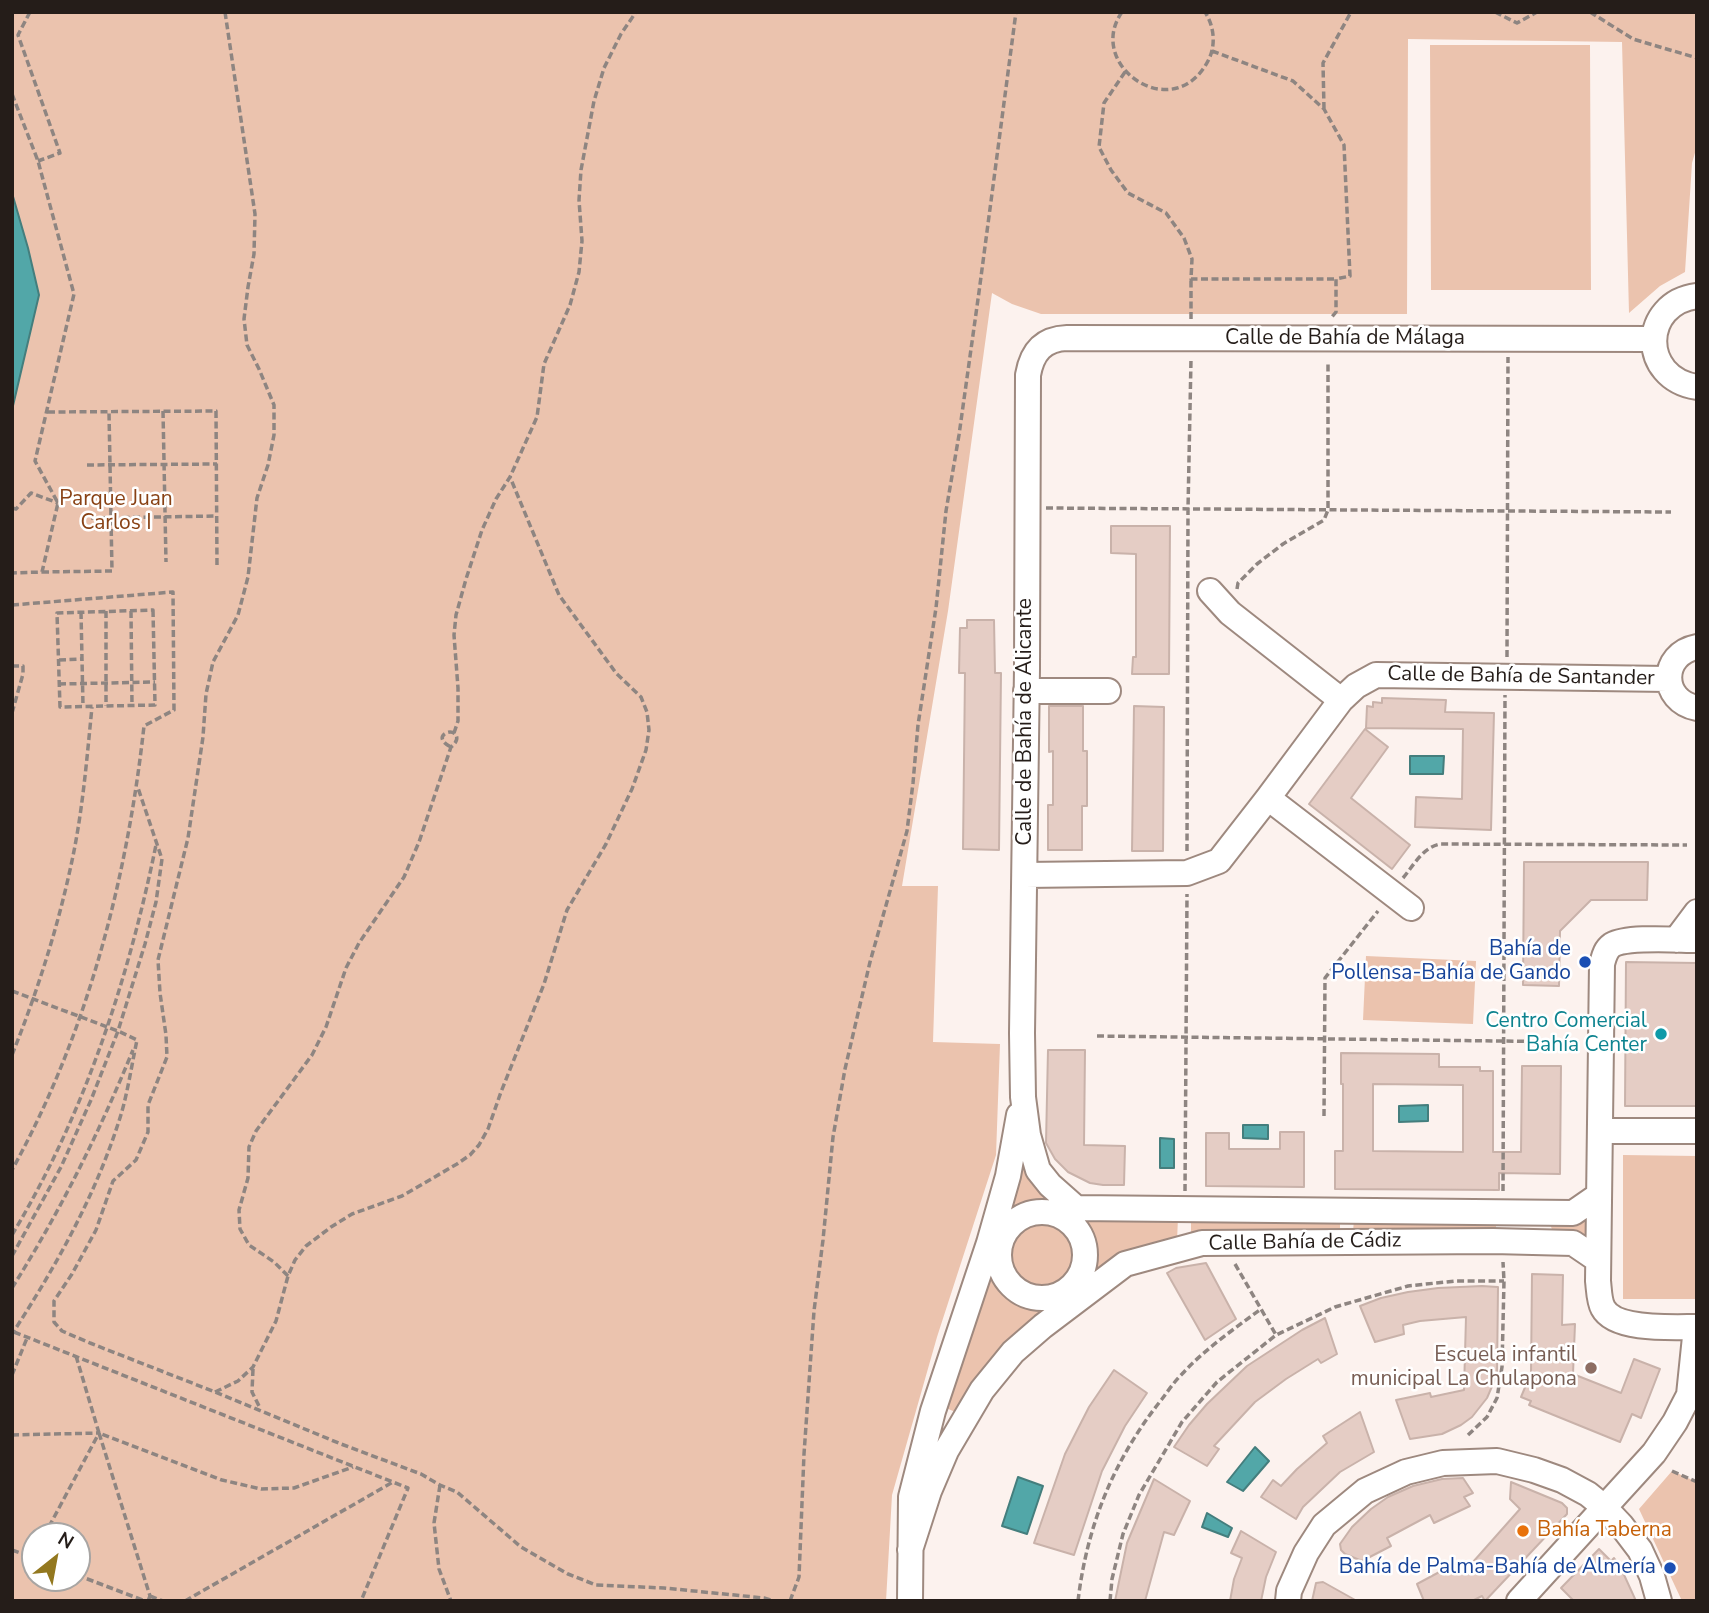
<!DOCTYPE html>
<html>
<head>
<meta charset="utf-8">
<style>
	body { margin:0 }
	#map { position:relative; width:1709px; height:1613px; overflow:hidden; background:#fcf2ee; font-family:"Nunito Sans",sans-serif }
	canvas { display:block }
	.frame { position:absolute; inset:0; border:14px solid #251d19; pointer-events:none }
	.north { position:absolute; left:21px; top:1522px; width:70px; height:70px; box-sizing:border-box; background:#fff; border:2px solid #a8a5a3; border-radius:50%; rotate:31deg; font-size:19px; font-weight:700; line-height:28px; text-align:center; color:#251d19 }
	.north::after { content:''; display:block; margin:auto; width:24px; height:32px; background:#93781f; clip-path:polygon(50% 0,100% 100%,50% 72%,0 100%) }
</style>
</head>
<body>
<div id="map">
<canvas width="1709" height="1613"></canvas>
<div class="frame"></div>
<div class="north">N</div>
</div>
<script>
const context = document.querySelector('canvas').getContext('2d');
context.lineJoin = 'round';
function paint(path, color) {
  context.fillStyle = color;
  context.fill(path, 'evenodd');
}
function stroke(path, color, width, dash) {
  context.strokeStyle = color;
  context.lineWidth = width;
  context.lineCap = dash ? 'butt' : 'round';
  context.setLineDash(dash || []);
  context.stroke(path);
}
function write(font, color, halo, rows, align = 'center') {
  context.font = font + ' "Nunito Sans",sans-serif';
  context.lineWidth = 5;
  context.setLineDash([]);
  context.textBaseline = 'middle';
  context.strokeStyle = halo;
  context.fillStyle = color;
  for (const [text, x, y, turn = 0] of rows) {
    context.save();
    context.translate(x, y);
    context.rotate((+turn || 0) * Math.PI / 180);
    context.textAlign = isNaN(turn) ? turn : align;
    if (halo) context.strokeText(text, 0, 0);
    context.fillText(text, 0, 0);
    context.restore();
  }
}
const green = new Path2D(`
	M12,12H1697V146L1692,163L1685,272L1660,286L1629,313L1622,42L1408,39L1407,314H1041L1012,304L992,293L948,611L902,886H938L933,1042L1000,1044L996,1155L937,1337L892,1495L886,1601H12ZM35,1536H77V1578H35Z
	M1430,45H1590L1591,290H1431Z
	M1366,956L1476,961L1473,1024L1363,1020Z
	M1021,1154L1056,1203L1055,1206L1050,1208H1033L1009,1219L1006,1218Z
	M1623,1155L1697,1156V1299H1623Z
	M1590,1215L1589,1238L1573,1233H1553L1549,1220Z
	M1005 1255a38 38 0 1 1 76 0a38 38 0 1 1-76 0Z
	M1178,1218L1177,1241L1113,1262L1094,1271L1090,1269L1088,1242L1079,1223L1081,1219Z
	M1191,1218L1340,1219V1232L1191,1237Z
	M1354,1219L1496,1220V1233L1353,1232Z
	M995,1260C999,1282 1014,1300 1037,1303C1043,1304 1049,1303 1055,1304L960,1414L939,1405Z
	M1672,1471L1697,1482V1601H1682L1639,1509Z`);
const water = new Path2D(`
	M12,193L28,248L39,295L12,410Z
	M1410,756H1444L1443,774H1410Z
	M1428,1105V1121L1399,1122V1106Z
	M1243,1125H1268V1139L1243,1138Z
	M1160,1138L1174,1139V1168H1160Z
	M1255,1447L1269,1461L1243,1491L1227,1482Z
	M1018,1477L1043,1486L1027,1534L1002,1526Z
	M1207,1513L1232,1528L1228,1537L1202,1527Z`);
const building = new Path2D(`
	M1111,526H1170L1169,674H1132L1133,657H1136V554L1111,553Z
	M967,620H994L995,673H1001L999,850L963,849L965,673H959L960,628H967Z
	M1382,698L1446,700L1445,712L1494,713L1491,830L1415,827L1416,797L1462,799L1463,729L1366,728L1367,706L1373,707V702L1382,703Z
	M1049,706H1083V751H1087V806H1082V850H1048V805H1053V751L1049,752Z
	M1134,706L1164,707L1163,851H1132Z
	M1365,729L1388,747L1351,798L1410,845L1392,869L1309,804Z
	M1524,862H1648L1647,900H1591L1560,931L1559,986L1523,985Z
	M1626,962L1697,963V1106H1625Z
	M1048,1050H1085L1084,1145L1125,1146L1124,1185H1103L1090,1183L1068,1172L1055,1159L1046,1143Z
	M1341,1053L1439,1054V1067H1480V1071H1493V1152H1521L1522,1066H1561L1560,1174L1499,1173V1190L1335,1189V1151H1343V1084H1341ZM1373,1084L1463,1085V1152L1373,1151Z
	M1280,1132H1304V1187L1206,1186V1133H1229V1149H1280Z
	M1206,1263L1236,1319L1205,1340L1167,1273L1176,1268Z
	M1532,1274L1563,1275L1562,1325L1575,1324L1573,1374L1621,1393L1634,1359L1660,1369L1641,1418L1632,1414L1620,1442L1529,1405L1531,1401L1521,1397L1531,1373Z
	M1482,1286L1498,1287L1497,1375L1487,1398L1472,1417L1461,1425L1442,1434L1410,1439L1396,1400L1430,1393L1431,1397L1464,1390L1466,1317L1420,1321L1403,1325L1404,1334L1375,1342L1360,1306L1381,1298L1408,1292L1438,1288Z
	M1325,1318L1337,1354L1321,1363L1318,1359L1286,1379L1255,1402L1214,1446L1219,1449L1207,1466L1174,1447L1189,1425L1207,1404L1247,1366L1302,1330Z
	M1114,1370L1147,1393L1125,1426L1102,1471L1074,1555L1034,1543L1065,1454L1089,1407Z
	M1360,1412L1374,1452L1340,1472L1303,1507L1296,1519L1261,1497L1273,1480L1281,1486L1297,1469L1327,1443L1323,1436Z
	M1463,1478L1473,1493L1464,1497L1470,1506L1434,1523L1430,1515L1387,1538L1391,1546L1362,1561L1345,1554L1341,1550L1340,1544L1352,1527L1371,1509L1388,1497L1413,1486L1442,1479Z
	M1154,1479L1190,1501L1174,1535L1164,1532L1145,1601H1115L1127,1543Z
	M1511,1482L1562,1503L1567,1508V1514L1485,1601L1482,1596L1472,1601H1424L1417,1584L1458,1562L1465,1571L1520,1509L1510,1499Z
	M1241,1531L1276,1552L1266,1577L1261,1601H1230L1234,1579L1242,1558L1231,1553Z
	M1599,1549L1611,1561L1614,1558L1620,1566L1636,1601H1574L1561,1588Z
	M1323,1582L1357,1601H1312L1316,1583Z`);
const path = new Path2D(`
	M30,12L18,35L60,153L38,161
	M225,12L255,214L254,254L248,287L244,319L247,345L259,369L274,405V435L268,465L257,498L248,577L238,615L213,662L206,694L203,737L188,838L158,960L160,993L166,1035L167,1057L148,1105V1132L136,1160L113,1181L96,1230L72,1274L54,1301V1322L62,1331L90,1343L215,1392L341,1444L421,1474L440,1485L457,1492L521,1547L568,1574L596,1585L664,1588L764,1598L774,1601
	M1122,12C1084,66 1175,128 1209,59C1216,44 1214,26 1205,12
	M1495,12L1517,23L1537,12
	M1590,12L1633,39L1697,58
	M1212,51L1293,81L1324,109L1344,145L1350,276L1336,279V312L1331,318
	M1125,72L1104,103L1099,147L1111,170L1128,193L1166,213L1184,238L1192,259L1191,279H1336
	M12,94L38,161L74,294L35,461L58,503L42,572L12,573
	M1324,109L1323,63L1351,12
	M1191,319V279
	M163,411L166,562
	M48,412L216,411L217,565
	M87,465L217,464
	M12,508L16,509L31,493L58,503
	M1046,508L1671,512
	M91,518L217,516
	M42,572L112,571L109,412
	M1237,589L1238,583L1257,564L1283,544L1324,520L1328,510V361
	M12,605L173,592L174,710L144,726C127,880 87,1034 12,1170
	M153,610L155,705L60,707L57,613Z
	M106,611V706
	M131,611L132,705
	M81,612L83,706
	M1507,657L1508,357
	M59,660L82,659
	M12,666H23V674L12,713
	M59,684L155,682
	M454,733L458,721V688L454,635L456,615L466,579L482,530L496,499L510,477L537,417L544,364L570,305L579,272L582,241L579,200L581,170L594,101L604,68L621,34L636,12
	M1187,851L1188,509L1191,359
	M1403,878C1414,865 1422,848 1440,844L1687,845
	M12,991L118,1031L137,1040C131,1068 127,1098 118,1124C94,1198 56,1266 14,1331
	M1097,1036L1577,1042
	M12,1055C38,990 59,924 73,856C83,807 87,757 92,707
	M1324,1116L1325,978L1378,911
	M1185,1191L1187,894
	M1503,1191L1505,695
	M12,1235C84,1115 128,981 156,845
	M12,1256L61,1167L91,1100L118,1031L145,944L156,902L162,859L138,788
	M1235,1264L1276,1335
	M288,1276L274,1262L249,1245L240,1229L239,1210L248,1178L249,1147L256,1131L312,1055L326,1027L346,968L359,943L404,877L419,842L451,747C463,738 454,729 446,733C437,738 446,745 451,747
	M12,1288C61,1210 98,1135 133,1050
	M14,1332L408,1488L361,1601
	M76,1356L99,1433L222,1480L261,1489L294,1488L353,1467
	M253,1369L252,1392L260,1408
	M12,1375L27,1338
	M215,1392L238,1381L253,1367L276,1321L288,1276L295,1260L306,1246L331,1227L352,1214L402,1196L457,1164L470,1155L479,1145L488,1129L501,1092L544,984L567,910L606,844L632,789L646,750L649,730L647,712L641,697L616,673L559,595L510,477
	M99,1433L150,1596L148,1601
	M12,1435L99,1433
	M1468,1435L1487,1417L1497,1398L1502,1367L1504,1281L1503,1262
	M1672,1471L1697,1482
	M440,1485L434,1523L439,1569L451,1601
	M44,1536L99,1433
	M12,1550L35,1558
	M77,1575L145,1601
	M150,1596L163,1601
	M185,1601L393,1482
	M790,1601L799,1577L804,1454L814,1311L823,1240L833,1137L845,1069L870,962L907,831L913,783L918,725L936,608L946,511L959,435L979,292L1016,12
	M1078,1601C1087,1525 1114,1459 1162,1399C1168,1391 1174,1382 1182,1374C1205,1349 1234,1329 1261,1309
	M1110,1601L1112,1579L1123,1534L1139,1495L1182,1422L1217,1382L1276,1335L1335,1307L1408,1286L1455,1281H1504`);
const minor = new Path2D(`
	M1697,296C1641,303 1639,378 1697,387
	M1210,591L1230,613L1341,700
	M1697,647C1660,654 1660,701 1697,708
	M1026,691H1108
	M1268,798L1411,908
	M1025,875L1187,873L1219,861L1268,798L1341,700L1356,686L1376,675L1668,679
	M1676,940L1697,912
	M1697,940C1677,940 1628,936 1612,945C1605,950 1604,957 1602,964L1598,1281C1599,1289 1599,1301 1603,1308C1615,1331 1674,1327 1697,1327
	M1601,1131H1697
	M1076,1208L1050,1185L1038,1170L1028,1135L1023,1097L1022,1033L1027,668L1028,375C1032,352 1043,339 1067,338L1654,339
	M1076,1208L1573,1213L1599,1195
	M999 1255a43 43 0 1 1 86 0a43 43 0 1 1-86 0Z
	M910,1550L929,1491L946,1451L982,1390L1013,1352L1043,1326L1125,1264L1202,1243L1493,1241L1573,1243L1598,1260
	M910,1601L911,1497L933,1411L989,1243L1008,1176L1019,1115
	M1288,1601L1289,1591L1306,1553L1324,1525L1365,1491L1406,1472L1443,1463L1497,1461L1534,1470L1562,1480L1588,1494L1604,1507L1621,1525L1640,1550L1652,1576L1659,1601
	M1519,1601L1654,1453L1675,1422L1689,1395L1696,1327`);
const markers = [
	[1585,962,7,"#1a4fb4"],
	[1661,1034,7,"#0f9aa8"],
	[1591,1368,7,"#8d6e63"],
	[1523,1531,7,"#e8710a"],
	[1670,1568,7,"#1a4fb4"]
];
const streetNames = [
	["Calle de Bahía de Málaga",1345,339],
	["Calle de Bahía de Santander",1521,677,1],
	["Calle de Bahía de Alicante",1026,722,-90],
	["Calle Bahía de Cádiz",1305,1243,-1]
];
const parkNames = [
	["Parque Juan",116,500],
	["Carlos I",116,524]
];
const transitNames = [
	["Bahía de",1571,950],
	["Pollensa-Bahía de Gando",1571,974],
	["Bahía de Palma-Bahía de Almería",1656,1568]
];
const cultureNames = [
	["Centro Comercial",1647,1022],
	["Bahía Center",1647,1046]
];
const educationNames = [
	["Escuela infantil",1577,1356],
	["municipal La Chulapona",1577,1380]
];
const foodNames = [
	["Bahía Taberna",1537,1531]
];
paint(green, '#ebc3ae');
paint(water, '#52a7a8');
stroke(water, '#447e7d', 2);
paint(building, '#e5cdc5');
stroke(building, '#c9b2aa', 2);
stroke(minor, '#9e897f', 28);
stroke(path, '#8e8581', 3.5, [7, 3.5]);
stroke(minor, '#fff', 24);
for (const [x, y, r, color] of markers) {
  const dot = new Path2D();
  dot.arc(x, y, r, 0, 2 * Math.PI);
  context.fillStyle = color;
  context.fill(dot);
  stroke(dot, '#fff', 2.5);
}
write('21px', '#251d19', '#fff', streetNames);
write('21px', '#884114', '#fff', parkNames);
write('21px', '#164399', '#fff', transitNames, 'right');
write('21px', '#0d838f', '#fff', cultureNames, 'right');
write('21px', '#785e54', '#fff', educationNames, 'right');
write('21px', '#c56008', '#fff', foodNames, 'left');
</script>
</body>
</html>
